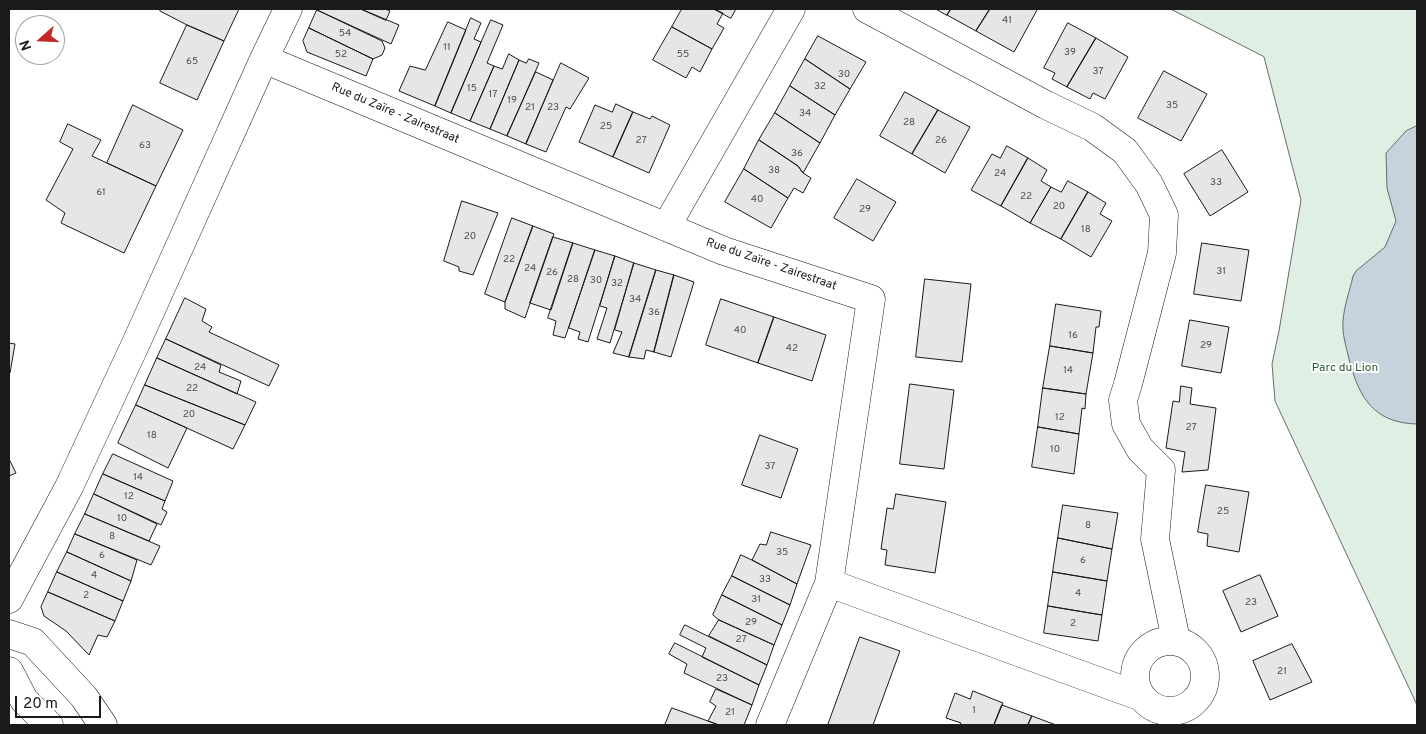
<!DOCTYPE html>
<html>
<head>
<meta charset="utf-8">
<style>
	body { margin:0 }
	#map { position:relative; width:1426px; height:734px; overflow:hidden; background:#fff; font-family:Overpass,sans-serif }
	canvas { display:block }
	.frame { position:absolute; inset:0; border:10px solid #1a1a1a; pointer-events:none }
	.north { position:absolute; left:15px; top:15px; width:50px; height:50px; box-sizing:border-box; background:#fff; border:1px solid #a3a3a3; border-radius:50%; rotate:250deg; font-size:14px; font-weight:700; line-height:20px; text-align:center; color:#1a1a1a }
	.north::after { content:''; display:block; margin:auto; width:18px; height:22px; background:#c62828; clip-path:polygon(50% 0,100% 100%,50% 72%,0 100%) }
	.scale { position:absolute; left:15px; top:696px; width:86px; height:22px; box-sizing:border-box; border:2px solid #1a1a1a; border-top:0; padding-left:6px; font-size:15px; line-height:18px; white-space:nowrap; color:#1a1a1a; -webkit-text-stroke:4px #fff; paint-order:stroke }
</style>
</head>
<body>
<div id="map">
<canvas width="1426" height="734"></canvas>
<div class="frame"></div>
<div class="north">N</div>
<div class="scale">20 m</div>
</div>
<script>
const context = document.querySelector('canvas').getContext('2d');
context.lineJoin = 'round';
function paint(path, color) {
  context.fillStyle = color;
  context.fill(path, 'evenodd');
}
function stroke(path, color, width, dash) {
  context.strokeStyle = color;
  context.lineWidth = width;
  context.lineCap = dash ? 'butt' : 'round';
  context.setLineDash(dash || []);
  context.stroke(path);
}
function write(font, color, halo, rows, align = 'center') {
  context.font = font + ' Overpass,sans-serif';
  context.lineWidth = 4;
  context.setLineDash([]);
  context.textBaseline = 'middle';
  context.strokeStyle = halo;
  context.fillStyle = color;
  for (const [text, x, y, turn = 0] of rows) {
    context.save();
    context.translate(x, y);
    context.rotate((+turn || 0) * Math.PI / 180);
    context.textAlign = isNaN(turn) ? turn : align;
    if (halo) context.strokeText(text, 0, 0);
    context.fillText(text, 0, 0);
    context.restore();
  }
}
const green = new Path2D(`
	M1171,9H1417V705L1275,401L1272,364L1279,331L1301,200L1264,57Z`);
const water = new Path2D(`
	M1417,126V424C1374,423 1359,398 1349,359C1346,346 1342,334 1343,321C1344,306 1350,290 1353,276L1356,271L1385,247L1396,221L1387,188L1386,153L1406,131Z`);
const building = new Path2D(`
	M161,9H239L224,41L187,25L160,11Z
	M318,9H361L399,25L391,44L317,10Z
	M361,9H385L390,11L386,20Z
	M682,9H714L723,13L717,24L724,28L712,49L672,27Z
	M714,9H736L731,18Z
	M936,9H951L947,15Z
	M951,9H990L976,31L947,15Z
	M990,9H1035L1037,10L1014,52L976,31Z
	M317,10L382,41L385,48L382,55L373,59L309,28Z
	M471,18L481,23L474,39L481,42L451,113L435,106Z
	M491,20L503,25L487,63L494,66L470,121L451,113Z
	M448,22L466,30L435,106L399,91L410,66L425,70Z
	M1068,23L1096,38L1067,87L1052,79L1055,73L1044,68Z
	M187,25L224,41L197,100L160,83Z
	M672,27L712,49L700,72L692,67L686,78L653,60Z
	M309,28L373,59L366,76L307,52L303,41Z
	M818,36L866,62L850,89L805,59Z
	M1096,38L1128,57L1105,99L1093,93L1090,99L1067,87Z
	M509,54L519,60L490,129L470,121L494,66L502,69Z
	M529,59L539,63L507,136L490,129L519,60L526,63Z
	M805,59L850,89L835,115L790,86Z
	M561,63L589,78L570,109L566,107L546,152L526,144Z
	M1164,71L1207,94L1181,141L1138,118Z
	M536,72L553,80L526,144L507,136Z
	M790,86L835,115L820,143L775,113Z
	M905,92L938,110L912,154L880,136Z
	M616,104L633,112L613,157L579,142L595,105L612,112Z
	M133,105L183,130L156,186L107,163Z
	M938,110L970,127L945,173L912,154Z
	M633,112L650,119L652,116L670,125L649,173L613,157Z
	M775,113L820,143L803,173L798,166L759,140Z
	M68,124L101,140L92,156L156,186L124,253L61,223L65,213L46,200L73,149L60,142Z
	M759,140L798,166L803,173L811,178L803,193L794,188L788,198L744,169Z
	M1007,146L1028,158L1001,206L971,190L992,154L1000,158Z
	M1222,150L1248,192L1210,216L1184,174Z
	M1028,158L1047,170L1041,181L1051,187L1030,223L1001,206Z
	M744,169L788,198L771,228L725,202Z
	M857,179L896,202L873,241L834,218Z
	M1068,181L1088,192L1061,239L1030,223L1051,187L1061,192Z
	M1088,192L1106,203L1100,214L1112,221L1091,257L1061,239Z
	M462,201L498,213L473,275L459,271V267L444,261Z
	M512,218L533,226L505,302L485,294Z
	M533,226L554,234L525,318L505,309V302Z
	M553,237L573,243L551,310L530,303Z
	M573,243L595,250L565,338L553,335L556,321L548,318Z
	M1202,243L1249,250L1241,301L1194,294Z
	M595,250L615,256L588,342L578,339L580,332L569,328Z
	M615,256L634,263L610,343L597,339L607,308L600,306Z
	M634,263L656,270L629,357L613,353L622,332L615,330Z
	M656,270L674,275L654,352L646,350L644,359L629,357Z
	M674,275L694,282L671,357L654,352Z
	M925,279L971,284L962,362L916,357Z
	M185,298L206,309L202,321L212,327L209,332L279,365L269,386L166,339Z
	M721,299L774,317L758,363L706,345Z
	M1056,304L1101,311L1099,327H1096L1093,353L1050,346Z
	M774,317L826,335L812,381L758,363Z
	M1190,320L1229,327L1221,373L1182,366Z
	M166,339L221,365L219,372L241,381L237,394L157,358Z
	M9,343L15,344L10,373L9,372Z
	M1050,346L1093,353L1086,394L1043,388Z
	M157,358L256,402L245,425L145,385Z
	M910,384L954,390L944,469L900,464Z
	M145,385L245,425L233,449L136,405Z
	M1181,386L1192,388L1190,404L1216,408L1208,470L1182,472L1185,452L1166,448L1173,401L1179,402Z
	M1043,388L1086,394L1085,409L1082,408L1079,434L1038,427Z
	M136,405L187,428L168,468L118,443Z
	M1038,427L1079,434L1074,474L1032,467Z
	M760,435L798,449L781,498L742,485Z
	M113,454L173,481L165,501L103,474Z
	M9,459L16,473L9,476Z
	M103,474L165,501L162,509L167,512L161,525L94,494Z
	M1206,485L1249,492L1239,552L1207,546L1208,534L1198,532Z
	M94,494L157,524L149,541L85,514Z
	M896,494L946,502L935,573L885,565L887,550L881,549L887,508L893,509Z
	M1063,505L1118,513L1112,549L1058,538Z
	M85,514L160,546L151,565L75,534Z
	M771,532L811,545L797,584L752,560L760,544L766,545Z
	M75,534L137,560L131,581L67,552Z
	M1058,538L1112,549L1107,581L1053,572Z
	M67,552L131,581L123,601L57,572Z
	M741,555L752,560L797,584L790,605L732,576Z
	M57,572L123,601L115,621L48,592Z
	M1053,572L1107,581L1102,615L1048,606Z
	M1260,575L1278,616L1241,632L1223,591Z
	M732,576L790,605L782,625L722,595Z
	M48,592L115,621L107,637L98,635L89,655L66,631L44,616L41,607Z
	M722,595L782,625L774,645L719,620L713,615Z
	M1048,606L1102,615L1098,641L1044,633Z
	M719,620L774,645L767,665L709,636Z
	M685,625L767,665L759,685L702,657L706,648L680,635Z
	M860,637L900,651L873,725H828Z
	M675,643L759,685L752,705L684,673L687,664L669,654Z
	M1292,644L1312,682L1270,700L1253,661Z
	M716,689L752,705L744,725H719L708,721L716,706L710,702Z
	M973,691L1003,703L994,725H960L961,723L946,718L955,693L970,699Z
	M1002,705L1032,716L1028,725H994Z
	M672,708L708,721L719,725H665Z
	M1032,716L1056,725H1028Z`);
const minor = new Path2D(`
	M867,9L1046,105L1092,127L1125,151L1149,184L1164,215L1162,253L1128,384L1123,400L1126,424L1140,449L1161,470L1155,539L1176,640
	M264,59L724,251L871,299L829,583L770,725
	M666,227L791,9
	M829,583L1139,696
	M9,599L69,487L137,341L264,59L288,9
	M9,634L33,642L84,697L103,725
	M1135 676a35 35 0 1 1 70 0a35 35 0 1 1-70 0Z
	M9,671L24,700L49,725`);
const numberNames = [
	["41",1007,21],
	["54",345,34],
	["11",447,48],
	["39",1070,53],
	["52",341,55],
	["55",683,55],
	["65",192,62],
	["37",1098,72],
	["30",844,75],
	["32",820,87],
	["15",472,89],
	["17",493,95],
	["19",512,101],
	["35",1172,106],
	["21",530,108],
	["23",553,108],
	["34",805,114],
	["28",909,123],
	["25",606,127],
	["27",641,141],
	["26",941,141],
	["63",145,146],
	["36",797,154],
	["38",774,171],
	["24",1000,174],
	["33",1216,183],
	["61",101,193],
	["22",1026,197],
	["40",757,200],
	["20",1059,207],
	["29",865,210],
	["18",1086,230],
	["20",470,237],
	["22",509,260],
	["24",530,269],
	["31",1221,272],
	["26",552,273],
	["28",573,280],
	["30",596,281],
	["32",617,284],
	["34",635,300],
	["36",654,313],
	["40",740,331],
	["16",1073,336],
	["29",1206,346],
	["42",792,349],
	["24",200,368],
	["14",1068,371],
	["22",192,389],
	["20",189,415],
	["12",1060,418],
	["27",1191,428],
	["18",152,436],
	["10",1055,450],
	["37",770,467],
	["14",138,478],
	["12",129,497],
	["25",1223,512],
	["10",122,519],
	["8",1088,526],
	["8",112,537],
	["35",782,553],
	["6",102,556],
	["6",1083,561],
	["4",94,576],
	["33",765,580],
	["4",1078,594],
	["2",86,596],
	["31",756,600],
	["23",1251,603],
	["29",751,623],
	["2",1073,624],
	["27",741,640],
	["21",1282,672],
	["23",722,679],
	["1",974,711],
	["21",730,713]
];
const streetNames = [
	["Rue du Zaïre - Zairestraat",395,114,23],
	["Rue du Zaïre - Zairestraat",771,265,19]
];
const parkNames = [
	["Parc du Lion",1345,369]
];
paint(green, '#e0efe3');
stroke(green, '#6a6a6a', 1);
paint(water, '#c6d2dc');
stroke(water, '#6a6a6a', 1);
paint(building, '#e6e6e6');
stroke(building, '#1a1a1a', 1);
stroke(minor, '#1a1a1a', 29);
stroke(minor, '#fff', 28);
write('10px', '#4d4d4d', null, numberNames);
write('12px', '#1a1a1a', '#fff', streetNames);
write('12px', '#2b5a34', '#fff', parkNames);
</script>
</body>
</html>
